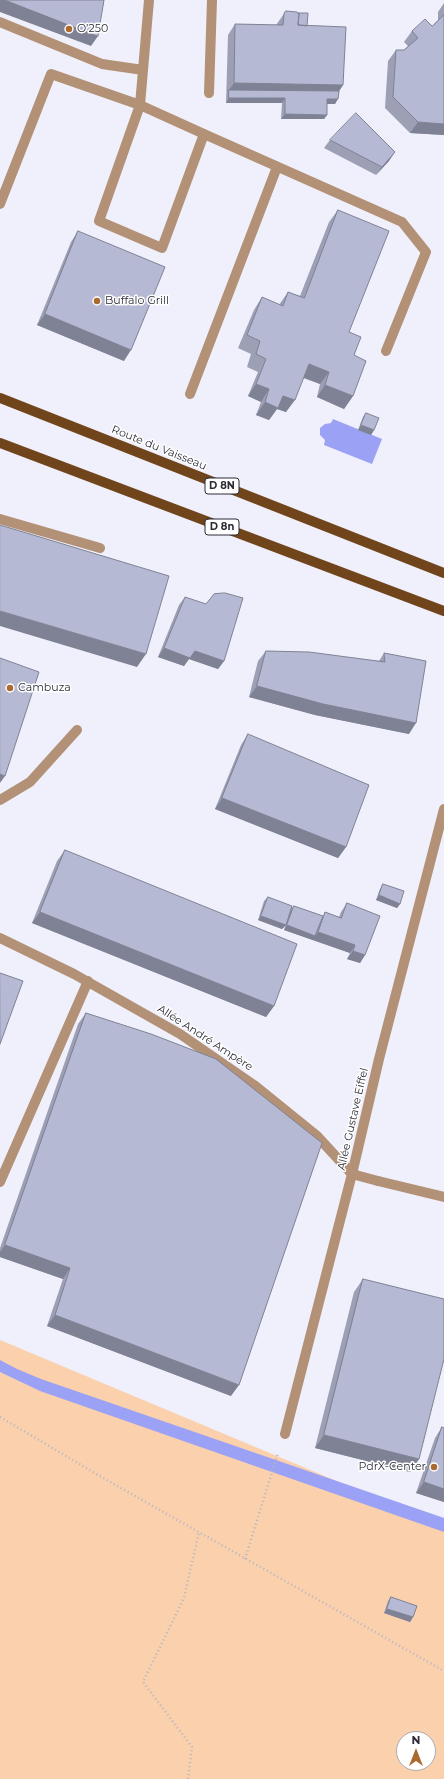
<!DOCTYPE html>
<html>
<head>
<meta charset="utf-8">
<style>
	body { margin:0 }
	#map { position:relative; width:444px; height:1779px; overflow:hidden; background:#eff0fb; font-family:Montserrat,sans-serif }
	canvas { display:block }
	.north { position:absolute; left:396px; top:1731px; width:40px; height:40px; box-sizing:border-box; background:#fff; border:1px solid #aaabaf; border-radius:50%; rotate:0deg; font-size:11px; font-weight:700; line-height:16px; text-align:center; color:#2b2c36 }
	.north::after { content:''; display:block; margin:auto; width:14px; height:18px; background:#a96b30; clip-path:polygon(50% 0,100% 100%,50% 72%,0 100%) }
</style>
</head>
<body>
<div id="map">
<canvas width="444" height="1779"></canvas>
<div class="north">N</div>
</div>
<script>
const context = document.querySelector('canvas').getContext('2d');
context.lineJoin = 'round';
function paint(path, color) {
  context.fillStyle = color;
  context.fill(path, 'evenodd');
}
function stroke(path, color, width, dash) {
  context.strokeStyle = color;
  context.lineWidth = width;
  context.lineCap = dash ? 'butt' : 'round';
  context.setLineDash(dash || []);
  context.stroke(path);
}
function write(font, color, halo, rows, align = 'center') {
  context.font = font + ' Montserrat,sans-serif';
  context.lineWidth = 3;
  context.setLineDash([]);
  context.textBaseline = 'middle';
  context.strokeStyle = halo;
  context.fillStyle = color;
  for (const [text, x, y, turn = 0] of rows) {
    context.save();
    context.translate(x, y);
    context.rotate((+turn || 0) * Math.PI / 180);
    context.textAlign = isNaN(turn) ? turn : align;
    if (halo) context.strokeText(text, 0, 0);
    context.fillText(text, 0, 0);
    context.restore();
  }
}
const green = new Path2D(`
	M0,1340L444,1526V1779H0ZM404,1739H428V1763H404Z`);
const water = new Path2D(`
	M333,419L382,439L372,464L324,445L325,440L320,435V428L325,424L331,423Z
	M0,1360L17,1369L41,1379L444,1518V1532L40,1391L0,1372Z`);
const path = new Path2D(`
	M0,1417L98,1475L444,1671
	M245,1559L278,1453
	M188,1779L192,1747L143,1682L184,1598L199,1532`);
const lane = new Path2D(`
	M0,22L102,64L143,70
	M209,93L212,0
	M204,134L140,105L99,221L162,248L204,134L402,222L426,252L386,351
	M0,204L51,74L140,105L149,0
	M190,394L277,167
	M0,519L100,548
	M0,800L30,782L77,730
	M378,1181L444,1197
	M0,1182L88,981
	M285,1434L352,1174L379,1059L444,809`);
const street = new Path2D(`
	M0,938L74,974L180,1034L254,1085L317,1136L352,1174L378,1181`);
const primary = new Path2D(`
	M0,398L444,573
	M0,443L444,611`);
const wall = new Path2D(`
	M444,3V135L410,133L385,108L388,61L396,50H404L408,46L404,42L412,31L432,26L438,20V12Z
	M286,11L307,26L343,85L339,91L335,104H327V115L324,119H281L282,103H226L228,35L235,24L276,25Z
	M330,140L389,161L376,175L324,148Z
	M338,210L349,332L354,355L353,396L344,409L317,397L320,384L303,378L286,412L277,409L269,420L256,415L261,402L248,396L258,372L247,367L251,354L238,348L254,310L262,297L279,305L288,292L300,296L329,222Z
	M78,231L124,361L37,325L71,242Z
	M366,413L374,430L371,435L358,430L363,417Z
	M185,597L224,661L218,669L189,659L184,666L158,657L179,605Z
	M266,651L379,661L384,653L409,734L315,715L249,697L258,661Z
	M248,734L346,847L338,858L215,809L241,745Z
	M65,850L274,1006L266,1017L32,923L57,861Z
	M383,884L400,904L397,908L376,900L380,889Z
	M268,897L291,909L294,906L323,916L325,912L339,917L341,912L347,903L365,955L360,963L347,959L350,953L284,930L285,926L282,929L258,920L264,901Z
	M86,1013L231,1396L47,1326L63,1279L0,1257V1248L78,1024Z
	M363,1279L419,1459L410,1472L315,1448L354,1292Z
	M442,1427L444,1428V1502L416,1493L435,1438Z
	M391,1597L413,1617L410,1622L384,1613L388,1601Z`);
const shadedWall = new Path2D(`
	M0,0H5L98,36L91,46L0,12Z
	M234,83L343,85L336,96L229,90Z
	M229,98H285L282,103H226Z
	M327,99H338L335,104H323Z
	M285,114L327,115L324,119H281Z
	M418,122L444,124V135L410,133Z
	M395,152L389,161L376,175L382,167Z
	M45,314L131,350L124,361L37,325Z
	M309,364L329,372L320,384L300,376Z
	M256,384L269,389L261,402L248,396Z
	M325,385L353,396L344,409L317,397Z
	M283,396L295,400L286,412L277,409L269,420L256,415L265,402Z
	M361,425L374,430L371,435L358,430Z
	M0,611L146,654L137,667L0,626Z
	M164,648L195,651L224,661L218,669L189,659L184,666L158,657Z
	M257,686L416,723L409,734L315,715L249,697Z
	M0,774L5,776L0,783Z
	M222,798L346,847L338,858L215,809Z
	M379,895L400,904L397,908L376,900Z
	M40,912L274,1006L266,1017L32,923Z
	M261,916L286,925L282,929L258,920Z
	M287,925L315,936L318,932L355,945L350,953L284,930Z
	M353,951L365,955L360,963L347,959Z
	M5,1245L70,1268L63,1279L0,1257V1252Z
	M55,1315L239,1385L231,1396L47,1326Z
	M324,1435L419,1459L410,1472L315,1448Z
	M424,1482L444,1489V1502L416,1493Z
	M387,1609L413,1617L410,1622L384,1613Z`);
const building = new Path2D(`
	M5,0H104L98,36Z
	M286,11L297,12L299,14L298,25L346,27L343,85L234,83L235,24L283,25L284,14Z
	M298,13H308L307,26L298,25L299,14Z
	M444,15V124L418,122L393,97L396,50H404L418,38L412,31L425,19L432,26Z
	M229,90L339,91L338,99H327V115L285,114V98H229Z
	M356,113L395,152L382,167L330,140Z
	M338,210L389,231L349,332L361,337L354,355L366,361L353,396L325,385L329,372L309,364L295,400L283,396L278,408L265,402L269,389L256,384L266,359L256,354L260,341L247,335L262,297L283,306L288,292L304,298Z
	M78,231L165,267L131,350L45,314Z
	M366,413L379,418L374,430L361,425Z
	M0,525L169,576L146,654L0,611Z
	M225,593L243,598L224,661L195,651L190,658L164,648L185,597L206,604L214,594Z
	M266,651L309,652L385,662L384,653L426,661L416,723L323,704L257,686Z
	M0,658L39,672L5,776L0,774Z
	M248,734L369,785L346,847L222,798Z
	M65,850L297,944L274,1006L40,912Z
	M383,884L404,891L400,904L379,895Z
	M268,897L292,906L286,925L261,916Z
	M347,903L380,916L365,955L353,951L355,945L318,932L325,912L341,918Z
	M294,906L323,916L315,936L287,925Z
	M0,973L23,981L0,1044Z
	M86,1013L151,1034L216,1059L322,1143L239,1385L55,1315L70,1268L5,1245Z
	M363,1279L444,1299V1359L419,1459L324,1435Z
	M442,1427L444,1428V1489L424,1482Z
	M391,1597L417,1606L413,1617L387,1609Z`);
const markers = [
	[69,29,4,"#a96b30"],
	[97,301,4,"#a96b30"],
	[10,688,4,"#a96b30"],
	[434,1467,4,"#a96b30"]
];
const shields = [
	[222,486,34],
	[222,527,34]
];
const shieldNames = [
	["D 8N",222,486],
	["D 8n",222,527]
];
const poiNames = [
	["O’250",77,29],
	["Buffalo Grill",105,301],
	["Cambuza",18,688],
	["PdrX-Center",426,1467,"right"]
];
const streetNames = [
	["Route du Vaisseau",159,448,22],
	["Allée André Ampère",205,1038,33],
	["Allée Gustave Eiffel",353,1119,-77]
];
paint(green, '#fad0ad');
paint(water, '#9ba1f5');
stroke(path, '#b4b5c0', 2.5, [1, 3]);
stroke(lane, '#b29177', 10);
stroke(street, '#b29177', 10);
stroke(primary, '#71451c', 10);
paint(wall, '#9d9fb5');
paint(shadedWall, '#7f8294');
paint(building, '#b6b9d3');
stroke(building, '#7f8294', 1);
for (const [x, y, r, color] of markers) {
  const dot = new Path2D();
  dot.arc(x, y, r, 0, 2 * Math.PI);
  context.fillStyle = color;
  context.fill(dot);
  stroke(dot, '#fff', 1.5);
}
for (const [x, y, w] of shields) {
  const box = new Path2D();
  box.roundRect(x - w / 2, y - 8, w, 16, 3);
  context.fillStyle = '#fff';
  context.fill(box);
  stroke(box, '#2b2c36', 1);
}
write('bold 10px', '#2b2c36', null, shieldNames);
write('11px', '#2b2c36', '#fff', poiNames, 'left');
write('11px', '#2b2c36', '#fff', streetNames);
</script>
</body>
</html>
